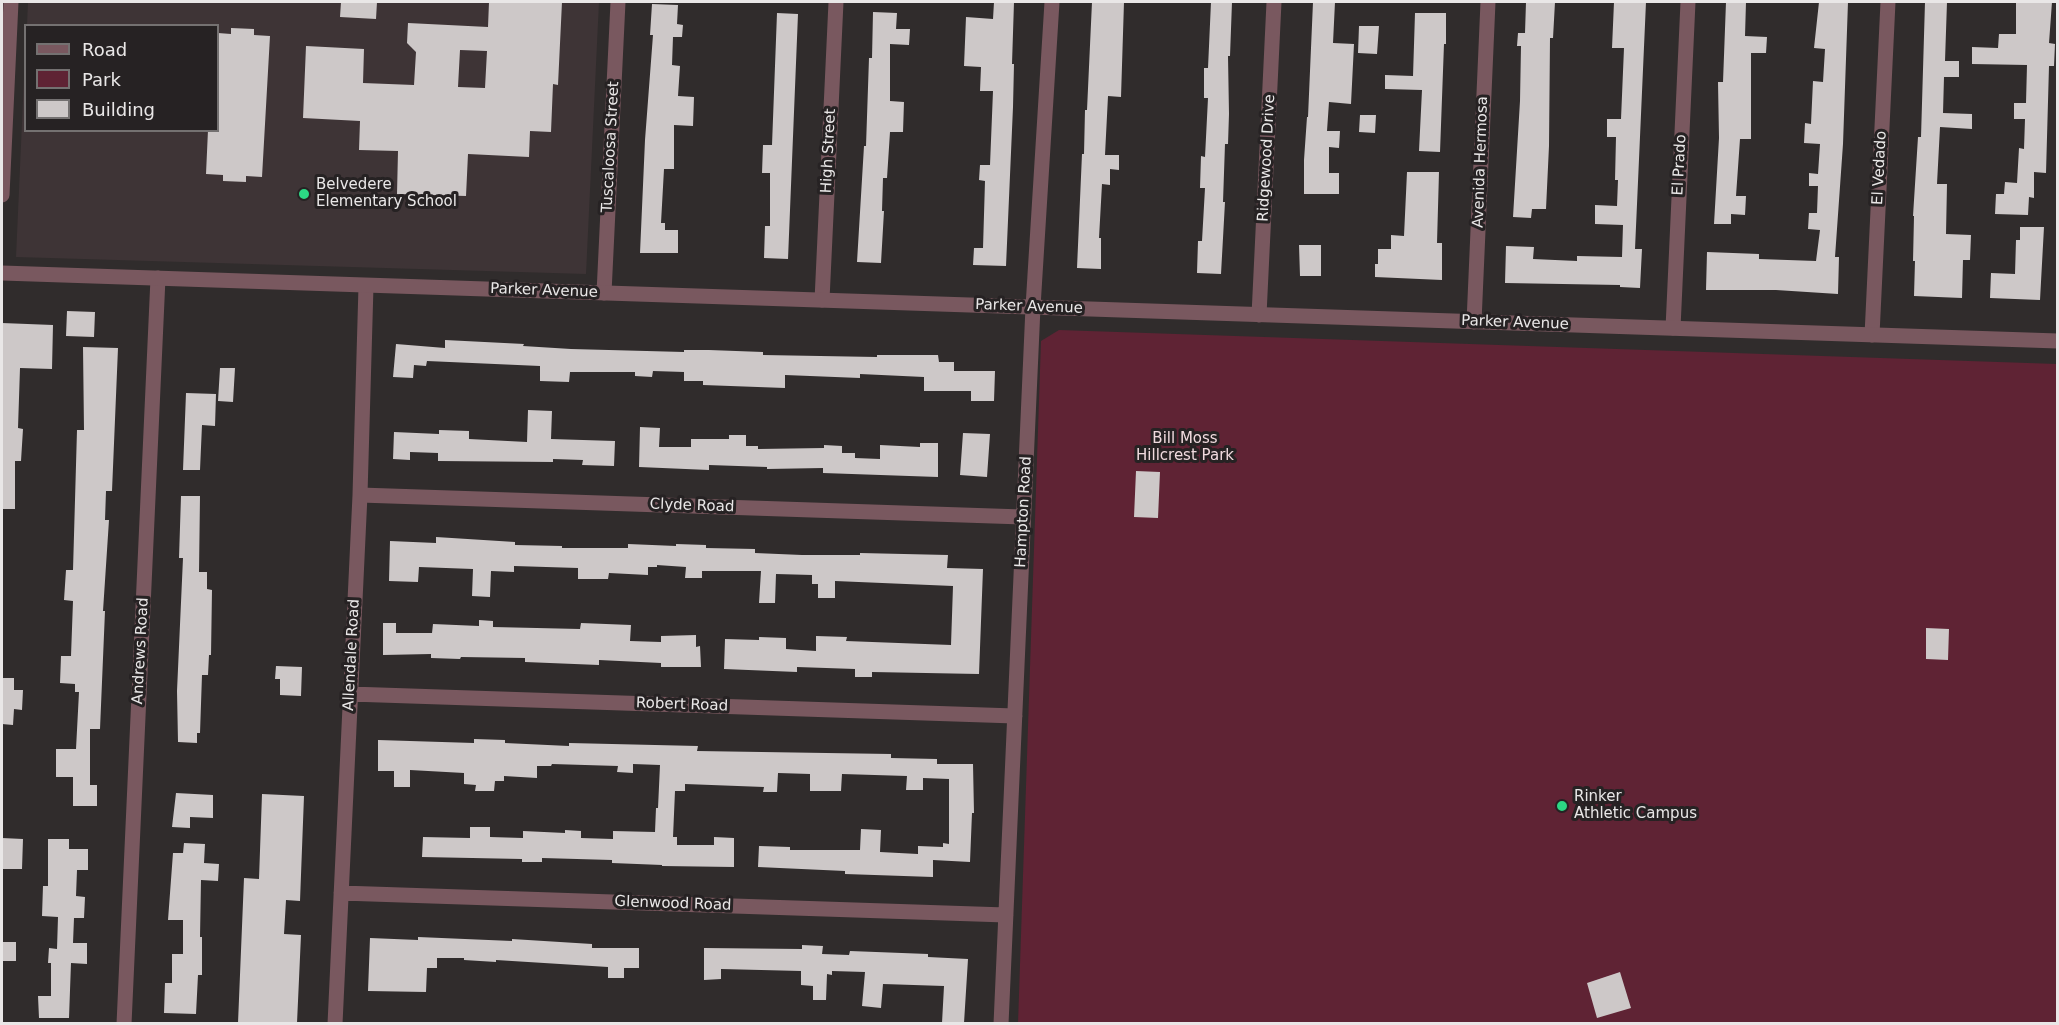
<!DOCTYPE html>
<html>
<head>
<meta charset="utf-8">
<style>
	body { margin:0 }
	#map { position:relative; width:2059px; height:1025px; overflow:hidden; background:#302c2c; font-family:"DejaVu Sans",sans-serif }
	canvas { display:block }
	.frame { position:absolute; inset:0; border:3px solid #e9e7e7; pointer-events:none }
	.legend { position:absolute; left:24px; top:24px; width:195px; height:108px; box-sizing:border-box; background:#262223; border:2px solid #747171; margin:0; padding:8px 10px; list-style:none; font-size:18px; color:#e9e7e7 }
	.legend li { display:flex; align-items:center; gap:12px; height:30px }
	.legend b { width:30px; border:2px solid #747171 }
</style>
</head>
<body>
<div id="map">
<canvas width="2059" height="1025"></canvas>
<div class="frame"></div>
<ul class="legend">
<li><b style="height:8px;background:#79585f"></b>Road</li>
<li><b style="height:16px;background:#5f2334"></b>Park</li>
<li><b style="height:16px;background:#cdc8c8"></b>Building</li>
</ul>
</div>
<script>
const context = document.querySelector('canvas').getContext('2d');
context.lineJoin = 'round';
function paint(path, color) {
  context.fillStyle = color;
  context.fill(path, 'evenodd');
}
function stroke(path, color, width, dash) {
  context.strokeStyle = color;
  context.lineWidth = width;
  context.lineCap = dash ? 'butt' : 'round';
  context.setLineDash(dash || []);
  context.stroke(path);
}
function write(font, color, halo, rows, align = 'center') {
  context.font = font + ' "DejaVu Sans",sans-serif';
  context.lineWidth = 6;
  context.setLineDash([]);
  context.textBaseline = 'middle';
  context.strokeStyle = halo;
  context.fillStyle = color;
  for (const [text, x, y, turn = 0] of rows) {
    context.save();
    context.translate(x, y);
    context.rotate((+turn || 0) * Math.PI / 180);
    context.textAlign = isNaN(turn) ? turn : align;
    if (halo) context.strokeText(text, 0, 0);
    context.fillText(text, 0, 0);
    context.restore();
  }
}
const built = new Path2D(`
	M28,2H599L586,274L16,257L25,55L26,130H218V26L27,25Z`);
const green = new Path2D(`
	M1059,330L2057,364V1023L1018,1024L1041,341Z`);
const building = new Path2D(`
	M341,2H377L376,19L340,17Z
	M489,2H562L558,85L553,84L551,132L530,131L529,157L468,154L466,196L397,194L398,151L359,150L360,121L303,118L306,46L364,49L363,83L414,85L416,52L407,43L408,23L488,27ZM460,50L487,51L485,88L458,87Z
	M994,2H1014L1012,64H1014L1013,107L1006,266L973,265L974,248H983L985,181L979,180L980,165H990L993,91H980L981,67L964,66L966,17L993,19Z
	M1092,2H1124L1121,97L1108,96L1105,155H1119V170L1110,169V185L1102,184L1099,238H1101V269L1077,268L1082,154H1084L1085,110H1087Z
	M1211,2H1232L1230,56H1228L1229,114L1228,144H1225L1223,202H1225L1221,274L1197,273L1198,241H1202L1205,188H1200L1201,156L1205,157L1208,98H1204V68H1208Z
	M1313,2H1335L1333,43L1354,44L1351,104L1329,102L1327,131H1340L1339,148L1329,147V173H1339V194H1304V160L1307,117H1308Z
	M1526,2H1555L1553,38H1550L1549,146L1546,209H1532L1531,218L1513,217L1520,101L1521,46H1517L1518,33H1525Z
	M1614,2H1646L1635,249H1642L1640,288L1620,287V285L1505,283L1506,246L1534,247L1533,259L1577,261V256L1622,257L1623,225L1595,224V205L1617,206L1618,180H1615L1616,137H1607V119H1621L1624,48H1612Z
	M1726,2H1746L1745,36L1767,37L1766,53H1751V139H1740L1736,196H1746L1745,215L1731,214V224H1714L1719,138L1718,82H1723Z
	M1819,2H1848L1843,144L1835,257H1839L1838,294L1776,290H1706L1707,252L1759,254V259L1816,261L1820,230L1808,229L1809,213H1817L1818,186H1809V173L1818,174L1820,144L1804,143L1805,123L1811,124L1813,81L1823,82L1825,49L1814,48Z
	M1925,2H1947L1945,61H1959V77H1944L1943,113L1972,114V129L1940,127L1937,184H1947L1946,234L1971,235L1970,260H1963L1962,298L1914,296L1915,261H1913L1914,216H1913L1918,137H1921Z
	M2016,2H2052L2049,43L2055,44L2054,66H2049L2046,173L2034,172V198L2029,197L2028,215L1995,214L1996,194H2004L2005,182L2017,183L2019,148L2024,149L2025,119H2014V103H2026L2027,65L1972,64V47L1998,48L1999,34H2016Z
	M652,4L678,5L677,24L683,25L682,37H673L672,65L680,66L678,96L694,97L693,126L674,125V169H664L661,223H665V230H678V253H640L645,140L653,35H650Z
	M873,12L897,13L896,29H910L909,45L890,44V101L904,102L903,132H890L887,178H883L882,211H884L881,263L857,262L864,146H866L869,58H872Z
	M777,13L798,14L788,259L764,258L765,226H770V173H762L763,145H772Z
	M1415,13H1446V44H1444L1440,152L1419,151L1422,90L1385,89V75L1413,76Z
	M1359,26H1379L1377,54L1358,53Z
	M231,28L254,29V35L270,36L262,177L246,176V182L223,181V175L206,174L208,130H218V33L231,34Z
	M1360,115H1376L1375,133L1359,132Z
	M1407,172H1439L1437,243H1442V280L1375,277V264H1378V249H1391V235L1404,236Z
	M2020,227H2044L2040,300L1990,298L1991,273L2015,274L2016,240H2020Z
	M1299,245H1321V276H1300Z
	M67,311L95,312L94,337L66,336Z
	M2,323L53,325L52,369L20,368L18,428L23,429L21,461H15V509H2Z
	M445,340L524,344L523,346L571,349L684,352V350H709L763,352V355L877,357V355H938L939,362H954V371H995L994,401H971V391H924V377L860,374V378L785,375V388L703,385V381H684V372L653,371L652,377L635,376V372H570L569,382L540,381V366L427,361L426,366L414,365L413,378L393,377L396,344L445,348Z
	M83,347L118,348L112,491H106L105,520H109L103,611H105L100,729H90V785H97V806H73V777H56V749H76L79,692H75V684L60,683L61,656H71L73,601L64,600L66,570H73L77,430H84Z
	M220,368H235L233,402L218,401Z
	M186,393L216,394L215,426L202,425L200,470H183Z
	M528,410L552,411L551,439L615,441L614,466L582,465L583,460L553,459V462L438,461V453L410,452V460L393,459L394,432L439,434V430L469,431V439L527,442Z
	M640,427L660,428L659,447H691V439H729V435H746V446H758V449L824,448V445L842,446V453H855V458L880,459V445L920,447V443H938V477L823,473V468L767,469V467L709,465V470L639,467Z
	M963,433L990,434L987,477L960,475Z
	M1136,471L1160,472L1158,518L1134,517Z
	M181,496H200L199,572H207V589L212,590L211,655H209L208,675H202L200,733H197V743L178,742L177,691L183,558H179Z
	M436,537L515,542V545L562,546V548H628V544L676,546V544L706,545V548L755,549V553L802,555H860V553L948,555L947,568L983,569L979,674L872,672V677H855V669L797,667V672L724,669L725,639L759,640V637L786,638V649L816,651V636L847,637L846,641L951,645L953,586L835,581V598H818V584H812V575L776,574L775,603H759L761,571H702V578H685L686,567L657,565V567H648V575L609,573L608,579H578V568L514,566V572L491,571L490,597L472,596L473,569L419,567L418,582L389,581L390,541L436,543Z
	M479,620L493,621V627L580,629L581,623L631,625L630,641L661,642V636L696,635V647L700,646L701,667H661V663L599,660V665L525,662V658L461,657L460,659L431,658V654L383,655V623H396V633H432L433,624L479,626Z
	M1926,628L1949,629L1948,660L1926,659Z
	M276,666L302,667L301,696L280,695V679H275Z
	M2,678H14V690H23L22,710L14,709L13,725L2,724Z
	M474,739L505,740V743L569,746V743L698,746L697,751L891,754V758L937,759V764H973L974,813H972L970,862L933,860V877L845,874V871L758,867L759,846L790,847V850H860L861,829L881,830L880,852L918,854V846L943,847V843L949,844V779L923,778V790H906L907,776L842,774L841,791H810V774L778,773L777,792H763L764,787L685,784V791H675L673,837H677V845H714V837L734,838V867L662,866V865L612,863V860L542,858V862H522V859L422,857L423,837L470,838V827H490V837L523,838V831L565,833V830L581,831V838L613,839V831L655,832L656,808H658L660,765L633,764V773L617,772L618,766L552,764L551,766H537V778L504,776V781H495L494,791H475L476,785L464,784V773L410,770V787H394V771H378V740L474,743Z
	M176,793L213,795V818L190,817V828L172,827Z
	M262,794L304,796L300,901L286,900L284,934L301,935L297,1023H238L244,878L259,879Z
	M2,838L23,839L22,869H2Z
	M48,839H69V849H88V870H77L76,896L85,897L84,918H74L73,943H87V964L71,963L69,1018H39L38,996H51V963H48L49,948L57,949L58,917L42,916L43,886H48Z
	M184,843L205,844L204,863L219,864L218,881L201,880L200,937H202V975H198L196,1014L164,1013L165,983H172V954H183V920H168L173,853H183Z
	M418,937L512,941V939L592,944V948H639V968H624V978H608V967L496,960V962L464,960V958H437V968H427L426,992L368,991L370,938L418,940Z
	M2,942H16V961H2Z
	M802,945L823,946L822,954L849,955L850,951L928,954V957L968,959L964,1023H942L944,986L883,984L881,1008L862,1006L865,972L832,971V975L827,974L826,1000H813V986L801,985V971L721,969V979L704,980V948L802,949Z
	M1620,972L1631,1008L1597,1018L1587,983Z`);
const minor = new Path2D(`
	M2,195L11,2
	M604,293L618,2
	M822,300L836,2
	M1259,315L1274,2
	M1474,322L1488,2
	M1673,328L1688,2
	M1872,335L1888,2
	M360,495L1023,517
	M350,694L1015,716
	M341,893L1006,915
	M124,1024L158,278
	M335,1024L360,495L366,286
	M1001,1024L1033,307L1052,2`);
const tertiary = new Path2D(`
	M2,273L2058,341`);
const markers = [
	[304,194,6,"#2cd884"],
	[1562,806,6,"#2cd884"]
];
const streetNames = [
	["Tuscaloosa Street",611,147,-87],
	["High Street",829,151,-87],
	["Ridgewood Drive",1267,158,-87],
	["Avenida Hermosa",1481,162,-88],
	["El Prado",1680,165,-87],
	["El Vedado",1880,168,-87],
	["Parker Avenue",544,291,2],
	["Parker Avenue",1029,307,2],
	["Parker Avenue",1515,323,2],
	["Clyde Road",692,506,2],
	["Hampton Road",1024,512,-87],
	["Andrews Road",141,651,-87],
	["Allendale Road",352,655,-87],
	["Robert Road",682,705,2],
	["Glenwood Road",673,904,2]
];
const poiNames = [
	["Belvedere",316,185],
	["Elementary School",316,202],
	["Rinker",1574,797],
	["Athletic Campus",1574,814]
];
const parkNames = [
	["Bill Moss",1185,439],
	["Hillcrest Park",1185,456]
];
paint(built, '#3e3436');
paint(green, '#5f2334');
paint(building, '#cdc8c8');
stroke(minor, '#79585f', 15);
stroke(tertiary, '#79585f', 15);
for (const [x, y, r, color] of markers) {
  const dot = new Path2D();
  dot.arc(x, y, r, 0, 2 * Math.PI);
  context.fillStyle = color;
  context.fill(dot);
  stroke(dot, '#262223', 2);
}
write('15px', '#e9e7e7', '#262223', streetNames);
write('15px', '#e9e7e7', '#262223', poiNames, 'left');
write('15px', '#f0dade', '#262223', parkNames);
</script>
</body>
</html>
